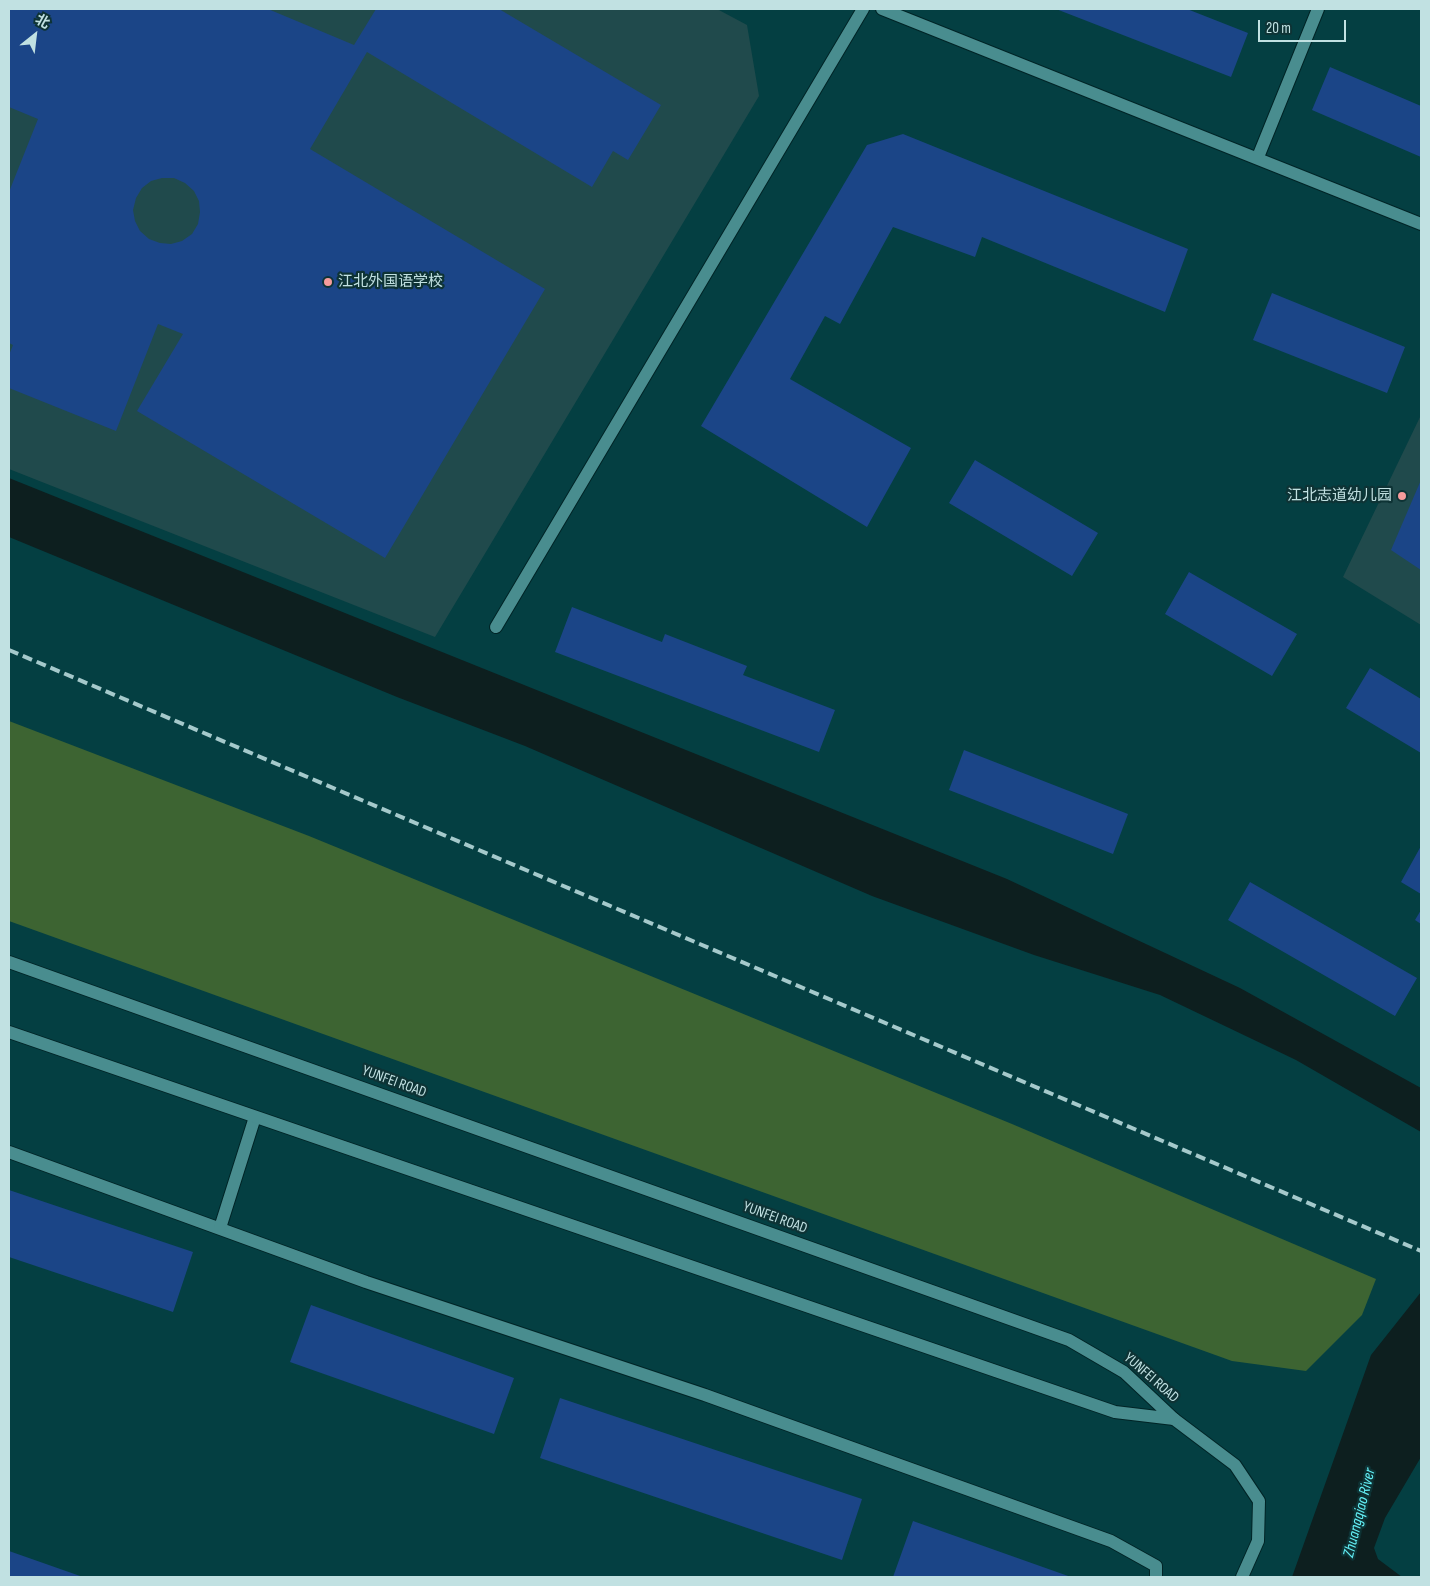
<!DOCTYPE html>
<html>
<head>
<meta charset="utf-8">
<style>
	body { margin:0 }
	#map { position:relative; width:1430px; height:1586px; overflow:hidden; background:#043f42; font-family:"Sofia Sans Condensed","Noto Sans SC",sans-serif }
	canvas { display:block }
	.frame { position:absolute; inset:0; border:10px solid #c1e1e2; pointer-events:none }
	.north { position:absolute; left:10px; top:10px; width:50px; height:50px; -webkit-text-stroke:4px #0e3335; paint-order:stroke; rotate:29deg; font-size:14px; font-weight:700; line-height:20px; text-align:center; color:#c1e1e2 }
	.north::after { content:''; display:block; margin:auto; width:18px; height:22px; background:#c1e1e2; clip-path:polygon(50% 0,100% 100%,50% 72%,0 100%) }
	.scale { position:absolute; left:1258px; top:20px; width:88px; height:22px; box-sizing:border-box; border:2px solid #c1e1e2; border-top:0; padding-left:6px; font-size:15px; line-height:18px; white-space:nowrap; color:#c1e1e2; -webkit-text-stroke:4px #0e3335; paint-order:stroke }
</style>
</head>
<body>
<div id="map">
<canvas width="1430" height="1586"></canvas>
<div class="frame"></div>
<div class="north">北</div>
<div class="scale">20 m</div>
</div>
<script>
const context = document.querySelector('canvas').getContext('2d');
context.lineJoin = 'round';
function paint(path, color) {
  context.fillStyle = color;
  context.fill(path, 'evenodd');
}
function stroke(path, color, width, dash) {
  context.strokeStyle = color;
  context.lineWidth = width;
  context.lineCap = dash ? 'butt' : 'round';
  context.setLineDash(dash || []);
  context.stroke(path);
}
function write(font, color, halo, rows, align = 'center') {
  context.font = font + ' "Sofia Sans Condensed","Noto Sans SC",sans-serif';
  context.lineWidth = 4.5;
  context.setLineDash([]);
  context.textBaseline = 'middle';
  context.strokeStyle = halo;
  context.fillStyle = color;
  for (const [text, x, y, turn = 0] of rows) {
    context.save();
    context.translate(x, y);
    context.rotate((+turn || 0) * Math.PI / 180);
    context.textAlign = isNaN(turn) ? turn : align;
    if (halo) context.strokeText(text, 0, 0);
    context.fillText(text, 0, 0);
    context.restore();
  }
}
const built = new Path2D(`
	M9,9H717L747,25L759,96L435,637L9,469Z
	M1421,415V625L1343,577Z`);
const green = new Path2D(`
	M9,721L309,836L1012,1124L1376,1279L1362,1315L1306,1371L1232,1361L9,921Z`);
const water = new Path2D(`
	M9,478L1007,879L1240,988L1421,1088V1132L1296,1060L1160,995L1034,955L872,896L525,746L397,697L9,537Z
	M1421,1292V1457L1385,1518L1374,1548L1378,1559L1402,1577H1292L1371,1355Z`);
const building = new Path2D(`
	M9,9H268L354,45L376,9H499L661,105L628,160L613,151L592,187L367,52L310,149L545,289L385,558L137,411L183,334L158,324L116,431L9,388V355L13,345L9,343V192L38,119L9,107ZM162,178H174L185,183L194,191L199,201L200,212L198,224L192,234L182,241L171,244L160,243L149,239L140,231L135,221L133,210L136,198L142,188L151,181Z
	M1056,9H1187L1248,33L1231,77Z
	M1330,67L1421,106V157L1312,110Z
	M903,134L1188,249L1165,312L982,237L975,257L893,227L840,324L825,316L790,379L911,448L867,527L701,426L867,145Z
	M1272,293L1405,347L1387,393L1253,340Z
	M975,460L1098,533L1072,576L949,503Z
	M1421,480V570L1391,550Z
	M1189,572L1297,634L1272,676L1165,614Z
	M572,607L662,642L665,634L747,666L743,675L835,710L819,752L555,652Z
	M1370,668L1421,699V753L1346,708Z
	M964,750L1128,814L1113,854L949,790Z
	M1421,846V894L1401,882Z
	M1250,882L1417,978L1395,1016L1228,920Z
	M1421,910V924L1415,920Z
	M9,1190L193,1252L173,1312L9,1257Z
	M311,1305L514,1378L494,1434L290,1362Z
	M560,1398L862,1499L842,1560L540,1458Z
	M913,1521L1071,1577H893Z
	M9,1551L83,1577H9Z`);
const service = new Path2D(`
	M1258,157L1318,9
	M9,1152L366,1282L705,1395L1111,1541L1156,1566V1577`);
const minor = new Path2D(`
	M220,1228L255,1117
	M1174,1419L1235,1465L1259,1501L1258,1541L1242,1577`);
const tertiary = new Path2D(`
	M882,9L1421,224
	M496,627L863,9`);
const secondary = new Path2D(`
	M9,962L1069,1340L1124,1372L1174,1419
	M9,1032L1115,1412L1174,1419`);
const rail = new Path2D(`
	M9,650L1421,1251`);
const markers = [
	[328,282,5,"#f59b9c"],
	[1402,496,5,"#f59b9c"]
];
const poiNames = [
	["江北外国语学校",338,282],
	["江北志道幼儿园",1392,496,"right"]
];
const streetNames = [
	["YUNFEI ROAD",394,1082,20],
	["YUNFEI ROAD",775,1218,20],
	["YUNFEI ROAD",1151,1378,41]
];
const waterNames = [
	["Zhuangqiao River",1360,1513,-76]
];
paint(built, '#204a4c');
paint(green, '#3d6432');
paint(water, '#0d1f1f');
paint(building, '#1b4587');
stroke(service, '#002426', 14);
stroke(minor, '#002426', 14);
stroke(tertiary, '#002426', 14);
stroke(secondary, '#002426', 14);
stroke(service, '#498d8f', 12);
stroke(minor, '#498d8f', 12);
stroke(tertiary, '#498d8f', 12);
stroke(secondary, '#498d8f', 12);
stroke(rail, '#a5c9cb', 4, [10, 5]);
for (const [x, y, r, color] of markers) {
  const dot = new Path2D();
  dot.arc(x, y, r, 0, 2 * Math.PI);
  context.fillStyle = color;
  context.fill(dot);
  stroke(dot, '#0e3335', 2);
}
write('15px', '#c1e1e2', '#0e3335', poiNames, 'left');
write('15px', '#c1e1e2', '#0e3335', streetNames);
write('italic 16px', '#63eff5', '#0e3335', waterNames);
</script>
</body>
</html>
